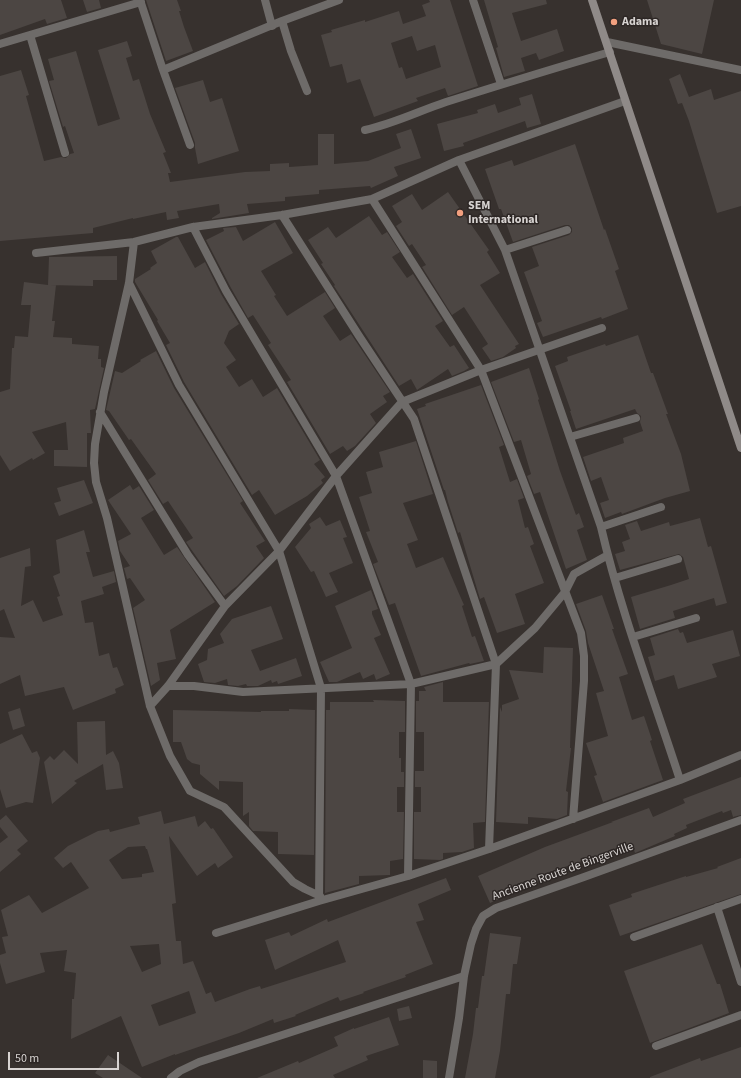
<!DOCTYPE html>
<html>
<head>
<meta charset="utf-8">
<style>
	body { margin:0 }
	#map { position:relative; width:741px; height:1078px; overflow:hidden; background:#37312e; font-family:"Source Sans 3",sans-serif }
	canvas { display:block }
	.scale { position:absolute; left:8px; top:1052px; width:111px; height:18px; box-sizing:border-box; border:2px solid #d7d3d1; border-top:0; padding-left:5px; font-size:12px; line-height:14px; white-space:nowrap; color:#d7d3d1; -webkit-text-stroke:3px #2d2725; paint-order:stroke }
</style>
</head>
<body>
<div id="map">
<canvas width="741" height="1078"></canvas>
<div class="scale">50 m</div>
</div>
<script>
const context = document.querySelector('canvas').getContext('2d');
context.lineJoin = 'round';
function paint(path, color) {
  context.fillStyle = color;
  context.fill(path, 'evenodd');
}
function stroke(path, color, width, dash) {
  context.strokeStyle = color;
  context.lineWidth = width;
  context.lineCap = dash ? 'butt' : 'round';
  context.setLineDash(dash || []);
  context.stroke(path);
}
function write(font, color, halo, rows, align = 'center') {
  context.font = font + ' "Source Sans 3",sans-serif';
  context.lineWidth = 3;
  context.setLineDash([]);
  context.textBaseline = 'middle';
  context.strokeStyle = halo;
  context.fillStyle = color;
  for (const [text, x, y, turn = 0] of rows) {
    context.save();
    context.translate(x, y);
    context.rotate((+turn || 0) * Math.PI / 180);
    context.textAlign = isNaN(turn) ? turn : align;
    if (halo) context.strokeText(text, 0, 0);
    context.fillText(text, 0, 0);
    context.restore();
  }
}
const building = new Path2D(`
	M0,0H61L67,18L47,24L45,19L0,35Z
	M83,0H99L101,8L87,12Z
	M146,0H177L181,11H179L184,27L193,51L166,61Z
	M429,0H450L478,86L448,96L445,88L416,98L418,101L374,117L360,79L347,83L342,64L330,67L321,35L332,32L331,30L365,20V22L399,11L403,24L426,16L422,5L430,2ZM412,36L417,51L435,45L441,67L406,79L402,67L399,68L391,43Z
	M484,0H546L547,4L512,13L521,41L557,29L564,51L539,60L536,53L521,58L525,71L504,77L496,48L498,47Z
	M647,0H714L702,54L661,44Z
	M127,41L132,56L126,58L133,81L139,79L150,114L166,152L163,153L171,173H168L170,182L245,172L270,171V164L289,163V167L318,165V134H334V164L368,161L401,148L396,134L411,129L421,158L394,167L398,176L371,188L370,186L319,190V194L285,197V201L247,204L249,213L212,219V218L220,213L219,204L177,211L179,218L167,220L166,212L133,219V218L93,228V233L0,241V76L21,70L29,95L26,96L44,161L61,157L66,158L70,154L74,153L65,126L63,127L49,81L54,80L48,59L76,51L98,126L120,119L98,50Z
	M680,74L689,97L711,89L714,100L741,91V206L717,213L689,121L682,103L678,104L669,79Z
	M203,80L210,102L222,98L239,151L198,164L195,148V143L175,88Z
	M532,94L541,124L527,128L525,121L463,143L464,146L444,151L437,124L478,113L477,110L495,104L498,113L521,105L519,98Z
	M575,144L604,230L605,229L619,269L615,271L628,309L602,319L601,317L543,337L537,323L542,321L524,272L539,266L532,247L569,235L572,232V228L569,225H565L513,242L501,209H499L485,169L512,160L514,166Z
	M448,192L489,250L487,252L500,273L480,285L519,344L515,346L516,348L503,357L491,361L482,348L488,344L464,307L452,315L422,267L426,265L412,244L409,246L396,226L402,222L392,206L412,194L422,210Z
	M369,216L382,235L387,232L400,252L392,257L407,278L413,274L443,321L435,326L450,347L454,345L469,368L464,371L452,376L448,369L417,390L411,379L399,386L334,286L335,285L321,264L323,263L308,240L328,227L336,238Z
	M275,222L293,253L261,271L276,295L274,296L287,316L325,292L335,308L323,316L340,341L351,334L390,392L383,396L387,402L370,414L376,423L355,446L347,451L343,446L330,454L287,382L291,380L268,345L271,343L253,315L248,318L231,288L206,240L224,231L223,228L236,227L243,241Z
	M176,237H178L195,268L205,262L221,294L239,324L229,331L224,343L236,360L226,367L239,387L252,379L263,397L277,388L320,460L314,464L325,477L321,480L323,483L307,496L275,515L259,490L252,495L184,382L166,345L170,343L157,321L158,320L135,282V279L151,269L150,268L157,263L151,251Z
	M117,256V280H93V286L49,285H56L52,321H55L53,337L72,338V344L99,346L98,359H101V367L104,368L95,409L90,410L91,433H87V467L54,466V450H68L66,422L32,432L45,453L33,460L32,458L10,471L0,455V392L10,389L12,348H14L15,336L28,337L31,305H21L24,282L48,285L49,257Z
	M638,335L651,373H653L668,414H666L681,454L690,491L665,498L622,514L621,512L605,518L600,503L609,500L601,477L591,481L583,457L624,443L623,438L643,431L640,422L641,416L637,413L635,409L576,429L570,411H571L555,366L568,361L567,357L605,344L606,346Z
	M156,351L174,388L243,501L240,503L265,541L256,546L264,558L237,586L224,596L186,542L193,538L168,501L163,504L148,480L156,474L131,439L129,440L109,411L106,410L115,371L122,373L141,361L140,360Z
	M529,368L539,399L538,400L560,471L576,515L579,513L584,527L577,530L587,560L566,569L540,492L534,494L527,476L531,474L521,440L514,442L491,382Z
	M481,385L504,445L499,447L510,482L517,479L524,498L518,500L525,528L528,527L534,544L530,546L544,583L515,594L525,624L497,633L484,597L480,599L460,532L458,533L448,502L445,490H444L417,409L426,406L425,404Z
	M416,441L433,494L403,503L418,540L407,544L416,568L443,557L464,605L462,606L472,637L475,636L484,661L470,664L469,663L421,676L395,603L389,605L373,564L378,562L366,532L370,531L359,497L372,493L366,472L383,467L379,452Z
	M84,480L93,503L59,516L54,503L61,501L57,488Z
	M130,485L133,490L139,486L154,510L141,518L164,555L177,547L215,602L170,630L176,659L157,663L160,680L151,686L133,608L145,600L130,578L127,579L124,568L130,566L120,551L118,541L131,534L108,500Z
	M320,517L326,526L340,520L347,537L343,538L353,563L329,573L338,592L326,597L314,571L311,572L295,547L311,528L309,524Z
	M700,518L708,547L711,546L727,603L716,606L714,598L673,611L675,618L640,629L631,597L671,585L689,579L683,557L679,554L620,570L615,554L625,551L622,542L630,539L625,525L637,521L641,531L669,522L670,526Z
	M84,530L90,552H86L93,577L114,571L116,582L102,587L104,594L81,601L85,623L93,622L99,656L109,653L113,668L117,667L124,685L115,689L116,693L73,710L64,687L25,696L20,675L0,684V637L15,638L4,609L0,611V558L30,548L31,566L25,567L21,606L33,600L43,622L63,615L57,597L60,596L53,576L60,573L56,540Z
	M371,590L378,609L372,611V614L381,635L374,638L390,674L376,680L374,674L363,679L360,672L337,682H329L320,662L352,648L335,606Z
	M602,595L614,629H612L628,674L619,677L632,720L644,716L652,740L650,741L663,780L603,802L594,776L597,775L586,743L608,736L596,693L604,691L588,643L586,631L576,604Z
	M271,606L283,639L251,650L260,671L296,658L302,676L278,684L277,681L272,683L271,680L258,686H247L246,684L238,686L228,685L227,679L215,683L204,682L198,664L207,660L208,649L224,643L220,634L232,619Z
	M678,629L680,633L683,632L687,643L733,630L740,656L712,664L717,677L678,689L674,675L655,681L648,657L655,655L650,638Z
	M544,647L573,648L570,748H571L566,791L568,792L567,815L557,819L528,817V824L496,822L500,707L502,712V705L519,699L509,670L543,673Z
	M443,682V702H489L485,822L473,823L474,848L462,852L443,853V859L440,860L414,859V812H421V787H415V771H424V732H416V701H419V691H426L424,687Z
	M373,700L405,701V732H399V758H401V772H404V787H397V812H404L403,859L390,861V875L359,876V884L325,893L326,710H330V702H374Z
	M20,708L25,726L13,730L8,712Z
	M289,709L315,710L314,855L278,854V832L253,831L249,826V812L243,816V782L219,781V790L200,774V765L192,763L187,759L181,742H173V710L261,712V711H289Z
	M105,721L106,755L113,751L119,763L123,788L106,790L103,764L74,781L77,783L52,804L44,762L50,756L54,760L64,750L78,764L77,722Z
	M22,734L32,753L37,751L40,758L33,803L26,802L6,808L0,789V744Z
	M741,777V815L733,817L731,810L723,813L722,811L686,825L687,828L674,834L675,836L635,853L633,847L607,857L608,858L584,866L582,861L544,874L546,878L490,903L478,876L545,847L613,822H611L649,808L653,817L685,803L683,799Z
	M161,811L164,824L195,816L198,827L205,821L211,829L213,828L233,857L218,868L215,863L197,876L169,836L176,903L172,904L176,941H181L183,964L193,961L206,994L211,992L215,1002L250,989L260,986L261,989L346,962L338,940L275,970L265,940L289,932L291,936L327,919L328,922L446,878L451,890L418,904L424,920L416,922L433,964L405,975L406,977L363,992L364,993L340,1001L338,997L295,1015L296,1016L274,1023L273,1019L239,1033L175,1055V1054L142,1067L121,1016L71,1039L72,999H74L76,973L64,971L67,950L40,953L45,972L6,984L0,963V955L6,953L2,937L8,936L1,910L29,895L42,913L89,888L71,862L63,868L54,858L68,846L98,831L109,829L110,832L140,824L138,817ZM145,846L146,849H147L154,872L142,874V877L122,879L109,860L128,847ZM159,944L161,964L142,972L130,946ZM189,991L196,1013L159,1026L151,1005Z
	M6,815L28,841L17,850L21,854L0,872V843L8,837L0,827V820Z
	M741,858V894L620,936L609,905L632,897L631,894L686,876V877L718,868L717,867Z
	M490,933L521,937L517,964H513L510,994H506L500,1051L495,1078H465L473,1034L476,1008H478L482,976H484Z
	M702,944L717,984H720L729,1013L650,1043L624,971Z
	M409,1006L412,1018L399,1021L397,1009Z
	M389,1017L399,1045L366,1056L368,1060L333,1075L335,1078H257L298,1061L299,1063L338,1046L334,1037L354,1028V1029Z
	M741,1047V1078H650V1077L700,1058L701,1061Z
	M108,1055L142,1078H103L95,1073Z
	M423,1060L437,1061V1078H423Z`);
const minor = new Path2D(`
	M140,0L163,70L190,145
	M265,0L272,26
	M473,0L501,84
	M282,21L291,51L307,91
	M30,35L65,153
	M607,42L741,70
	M0,44L141,2
	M163,70L282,21L339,0
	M365,130C393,124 419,111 446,102C500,85 555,68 610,52
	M459,160L505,250L601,527C621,613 653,696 680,780
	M372,199L481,370L581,633L584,656V681L573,819
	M282,215L359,336L414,419L496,664L489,849
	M193,227L226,291L336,476L411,684L408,876
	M134,242L129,283L104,392L95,444L94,463L96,482L107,518L150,706L170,756L190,791L224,807L293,882L305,889L320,896
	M505,250L567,230
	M36,253L134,242L193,227L282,215L372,199L459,160L625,101
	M129,283L179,385L279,551L321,688L319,900
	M100,412L188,555L225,606
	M570,437L636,418
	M601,527L661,507
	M615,578L678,559
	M633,637L696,618
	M168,686H194L243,692L411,684L496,664L535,628L565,592L574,574L608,555
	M150,706L168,686L225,606L279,551L336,476L402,402L481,370L602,328
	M717,907L741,982
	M216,933L319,901L408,876L489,849L680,780L741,755
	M634,937L741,899
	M656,1046L741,1015
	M171,1078L180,1071L199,1062L464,976
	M449,1078L459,1018L464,976L471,944L476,929L483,916L496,908L584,877L741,820`);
const secondary = new Path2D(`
	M592,0L741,448`);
const markers = [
	[614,22,4,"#f2a07f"],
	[460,213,4,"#f2a07f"]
];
const poiNames = [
	["Adama",622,22],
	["SEM",468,206],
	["International",468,220]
];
const streetNames = [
	["Ancienne Route de Bingerville",563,872,-20]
];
paint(building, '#4c4643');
stroke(minor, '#6e6b69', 8);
stroke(secondary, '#8f8a88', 8);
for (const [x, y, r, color] of markers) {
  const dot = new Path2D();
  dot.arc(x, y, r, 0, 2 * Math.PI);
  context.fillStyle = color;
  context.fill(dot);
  stroke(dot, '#2d2725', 1.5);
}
write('bold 12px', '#d7d3d1', '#2d2725', poiNames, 'left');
write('12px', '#d7d3d1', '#2d2725', streetNames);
</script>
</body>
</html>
